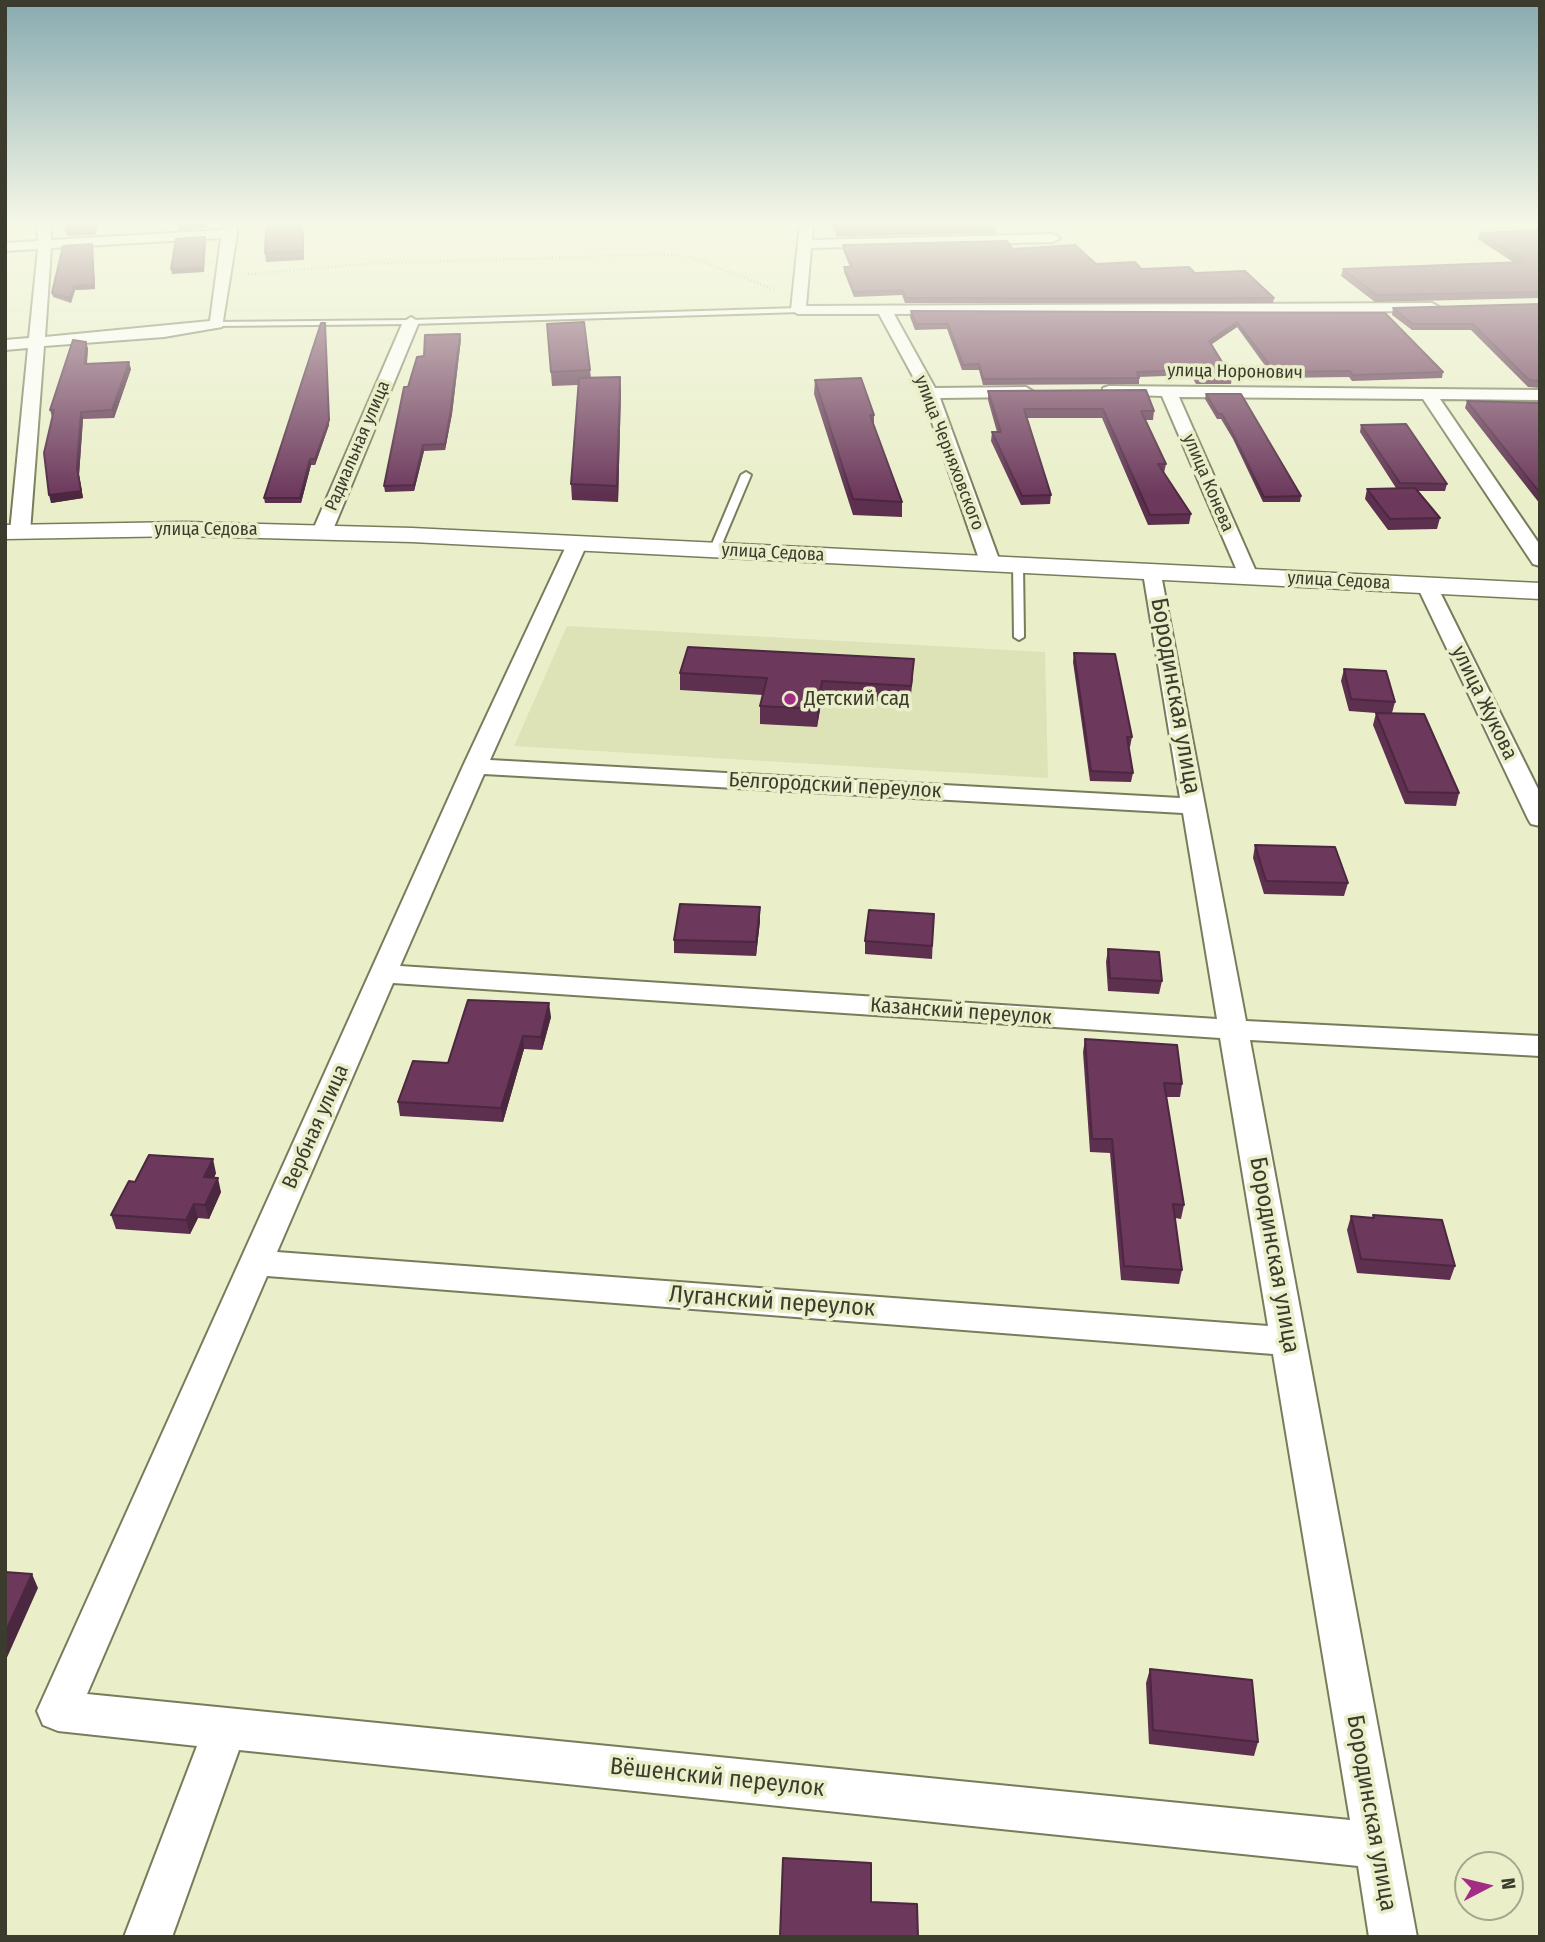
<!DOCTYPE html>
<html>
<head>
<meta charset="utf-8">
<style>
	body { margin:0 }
	#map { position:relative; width:1545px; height:1942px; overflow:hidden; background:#eaefca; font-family:"Fira Sans Condensed",sans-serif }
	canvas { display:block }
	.frame { position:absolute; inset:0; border:7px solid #3b3c2e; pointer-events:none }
	.north { position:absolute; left:1454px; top:1851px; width:70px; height:70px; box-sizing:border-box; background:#eaefca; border:2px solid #a4a78c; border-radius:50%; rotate:83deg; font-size:19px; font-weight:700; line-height:28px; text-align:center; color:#3b3c2e }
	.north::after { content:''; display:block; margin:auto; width:24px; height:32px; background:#a32d85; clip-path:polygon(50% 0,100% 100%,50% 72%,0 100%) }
</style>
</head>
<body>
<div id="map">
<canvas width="1545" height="1942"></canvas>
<div class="frame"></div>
<div class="north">N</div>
</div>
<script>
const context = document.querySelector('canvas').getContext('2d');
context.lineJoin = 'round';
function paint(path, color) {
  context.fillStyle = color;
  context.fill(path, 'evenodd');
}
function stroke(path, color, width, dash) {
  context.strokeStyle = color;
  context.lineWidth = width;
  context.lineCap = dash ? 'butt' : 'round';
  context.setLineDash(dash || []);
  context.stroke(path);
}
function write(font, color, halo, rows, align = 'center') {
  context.font = font + ' "Fira Sans Condensed",sans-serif';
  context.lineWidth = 7;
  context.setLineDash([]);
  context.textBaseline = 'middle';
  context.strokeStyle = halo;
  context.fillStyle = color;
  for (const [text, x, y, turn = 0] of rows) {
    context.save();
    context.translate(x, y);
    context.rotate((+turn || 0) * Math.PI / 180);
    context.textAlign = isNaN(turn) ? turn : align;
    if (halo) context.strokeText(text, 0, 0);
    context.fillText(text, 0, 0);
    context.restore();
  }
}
const built = new Path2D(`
	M567,626L1045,652L1048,778L514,746Z`);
const path = new Path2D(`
	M248,274L367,264L665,254L693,258L775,290`);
const service = new Path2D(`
	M798,308H801V312L411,324L217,326L213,324L217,322L411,320Z
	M746,472L751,475L719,551L711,553L709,551L741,475Z
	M1018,561L1023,564L1024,637L1019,640L1014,637L1013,564Z`);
const minor = new Path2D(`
	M37,223H51V240L222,230L223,223H236L237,234L222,327L164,337L44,346L30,532L20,538L10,532L28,348L5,350V340L29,338L38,249L5,251V243L38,241ZM221,238L210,321L45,337L51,248Z
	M800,223H813L812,240L1053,234L1060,238L1053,242L811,248L806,306L1432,303L1439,307L1432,311L894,314L935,388L1026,387L1034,392L1026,397L940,398L1000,562L990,568L980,562L922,393L879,314H798L791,310Z
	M411,317L419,322L332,532L322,538L315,536L312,532L403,322Z
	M1109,386L1540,390V400L1440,399L1540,545V566L1533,564L1423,399L1179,397L1258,576L1248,582L1241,580L1162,396L1103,394V388Z
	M577,538L587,544L490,760L1180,798L1143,573L1146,569H1160L1246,1021L1540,1036V1056L1250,1040L1417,1937H1369L1358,1866L239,1750L172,1937H124L197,1746L58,1731L43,1725L37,1711L463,766L567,544ZM484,774L1183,813L1217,1019L400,966ZM393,983L1220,1038L1268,1326L277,1252ZM267,1276L1273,1354L1350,1820L87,1694Z
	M1427,580L1437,586L1540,793V826L1531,824L1528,819L1417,586Z`);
const tertiary = new Path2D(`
	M185,522L412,528L1540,583V599L412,542L185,536L5,539V525Z`);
const wall = new Path2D(`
	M831,223H993L996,227L995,233L837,237Z
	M1540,231V298L1375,302L1341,276L1343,269L1513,262L1478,239L1480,233Z
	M304,233V260L266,262L265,253Z
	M92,244L95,289L75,290L71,303L53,297L52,293Z
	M843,245L1013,249L1096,264L1195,273L1274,298L1273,303H905L902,295L854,297L844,272V267H850L843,250Z
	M1540,304V388L1528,387L1471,330H1412L1392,315L1393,308Z
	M911,311L1385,313L1443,372L1442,378L1352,381L1349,377L1274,378L1237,327L1212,344L1232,378L1231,384H1196L1191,375L1139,377V384L983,385L979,370H962L947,329L915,330L910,317Z
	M547,324L590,370L591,378L620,377L621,392L618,502L572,500L571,484L578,385L552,386Z
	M325,328L329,425L315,465H311L301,503H265L264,498Z
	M461,339L452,414L445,450L424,451L414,491L385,492L384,486L424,356Z
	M88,348L87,364L131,369L114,418L83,419L79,475L83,498L51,503L52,417L50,410Z
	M815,380L874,415V426L902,502V517L853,515L814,394Z
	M988,391L1154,411L1153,420H1145L1166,464L1164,473L1191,514L1189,524L1148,525L1102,418H1027L1051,495L1050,504L1021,505L991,441L992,432H997L988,400Z
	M1206,394L1301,496L1300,502H1263L1233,439L1221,419H1217L1205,399Z
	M1467,401L1540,403V504L1465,408Z
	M1361,425L1447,484L1445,491H1418L1440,518L1437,529L1388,530L1365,499L1367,489L1396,488L1360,432Z
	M1074,653L1132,737L1130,747H1129L1133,773L1131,782L1090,781L1073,662Z
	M1344,669L1395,702L1392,713L1459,793L1456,806L1405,804L1373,725L1376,713L1349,711L1341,681Z
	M680,673L913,677L910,703L822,698L817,727L760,724V706L763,695L680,690Z
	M1255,845L1348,883L1344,896L1264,894L1253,858Z
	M934,914L932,959L865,954V941Z
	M760,921L756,956L674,953V940Z
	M1108,949L1162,981L1159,994L1108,991L1106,962Z
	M551,1017L542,1050L524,1049L503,1122L400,1116L398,1102L448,1063Z
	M1085,1039L1182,1084L1180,1097H1166L1184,1205L1181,1219L1175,1218L1182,1270L1179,1284L1121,1280L1110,1153L1090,1152L1083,1052Z
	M216,1173L214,1178L221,1192L209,1219L198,1218L190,1234L116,1229L111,1215L135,1182Z
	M1373,1215L1455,1266L1450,1280L1357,1273L1347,1230L1351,1216L1373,1218Z
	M1150,1669L1258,1742L1254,1756L1149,1744L1146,1683Z`);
const shadedWall = new Path2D(`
	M96,223H99L95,235L67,236L66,231Z
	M207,223V228L179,230L178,226Z
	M302,225L304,233V260L303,251Z
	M205,237L206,242L204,272L172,274L171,269Z
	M92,244L95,289L75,290L71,303L70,298L74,286Z
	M1237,322V327L1209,346V341Z
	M325,328L329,425L315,465V459Z
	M460,334L461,339L452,414L445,450V444Z
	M86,342L88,348L86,371L85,364Z
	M129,362L131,369L114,418L112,410Z
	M620,377L621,392L618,502L617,486Z
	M81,412L83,419L79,475L83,498L51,503L49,495L77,468Z
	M423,445L424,451L414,491V485Z
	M310,459L311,465L301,503L300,498Z
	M822,681V698L817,727V709Z
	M760,907V921L756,956V942Z
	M549,1003L551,1017L542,1050L541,1037Z
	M523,1036L524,1049L503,1122L501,1108Z
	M213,1159L216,1173L208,1191L204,1177Z
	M218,1178L221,1192L209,1219L205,1205Z
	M194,1204L198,1218L190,1234L186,1220Z
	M32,1574L38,1588L5,1662V1633Z`);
const building = new Path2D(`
	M67,223H96L94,229L66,231Z
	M178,223H206L178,226Z
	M834,223H993L996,227L837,231Z
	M302,225L303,251L265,253L266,227Z
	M1538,230L1540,231V292L1377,295L1343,269L1524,262L1480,233Z
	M205,237L203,267L171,269L176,239Z
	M1007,241L1013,249L1075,245L1096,264L1135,262L1141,269L1189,267L1195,273L1245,271L1274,298H906L903,290L854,292L844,267H852L843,245Z
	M92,244L94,284L74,286L70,298L52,293L63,246Z
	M1540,304V381L1529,380L1473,324H1413L1393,308Z
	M911,311L1385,313L1443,372L1353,375L1350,371L1275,372L1237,322L1209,341L1232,378H1197L1192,370L1137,372L1139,378L983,379L979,364L963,365L948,324H916Z
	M584,322L590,370L551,372L547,324Z
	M321,323H325L329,420L315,459H310L300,498H264Z
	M460,334L451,408L445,444L423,445L414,485L384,486L404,387H408L417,357L424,356L425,335Z
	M73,340L86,342L85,364L129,362L112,410L81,412L77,468L81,491L49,495L44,453L54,410H50Z
	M620,377L617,486L571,484L579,378Z
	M861,378L874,415H870L902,502L853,499L815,380Z
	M1146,390L1154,411H1141L1166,464H1158L1191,514L1150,515L1103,409H1024L1051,495L1022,496L992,432H1001L988,391Z
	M1206,394H1241L1301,496L1264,497L1233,434L1222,414H1218Z
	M1467,401L1540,403V493Z
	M1406,424L1447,484L1400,483L1361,425Z
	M1415,488L1440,518L1390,519L1367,489Z
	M688,647L914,659L911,686L822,681L817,709L760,706L767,678L680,673Z
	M1074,653L1115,654L1132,737H1127L1133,773L1091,771Z
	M1344,669L1386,671L1395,702L1351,699Z
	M1376,713L1424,714L1459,793L1408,792Z
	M1255,845L1335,847L1348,883L1266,881Z
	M680,904L760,907L756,942L674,940Z
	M869,910L934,914L932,946L865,941Z
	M1108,949L1159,952L1162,981L1110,978Z
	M468,1000L549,1003L541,1037L523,1036L501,1108L398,1102L413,1061L448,1063Z
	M1085,1039L1177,1045L1182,1084L1164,1083L1184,1205L1173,1204L1182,1270L1124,1266L1112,1139H1092Z
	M149,1155L213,1159L204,1177L218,1178L205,1205L194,1204L186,1220L111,1215L129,1181L135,1182Z
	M1373,1215L1442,1220L1455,1266L1361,1259L1351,1216L1374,1218Z
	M5,1572L32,1574L5,1633Z
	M1150,1669L1252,1680L1258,1742L1153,1730Z
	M783,1858L871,1863V1902L917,1904L918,1937H780Z`);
const markers = [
	[790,699,7,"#a32d85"]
];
const farStreetnames = [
	["улица Норонович",1235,372,1],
	["Радиальная улица",358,446,-67],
	["улица Черняховского",949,453,69],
	["улица Конева",1208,483,67],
	["улица Седова",206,530],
	["улица Седова",773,553,3],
	["улица Седова",1339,581,3]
];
const poiNames = [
	["Детский сад",804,699]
];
const streetNames = [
	["улица Жукова",1484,703,64],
	["Белгородский переулок",835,786,3],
	["Казанский переулок",961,1012,4],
	["Вербная улица",316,1127,-66]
];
const nearStreetnames = [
	["Бородинская улица",1175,696,80],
	["Бородинская улица",1274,1255,80],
	["Луганский переулок",772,1302,4],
	["Вёшенский переулок",717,1778,6],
	["Бородинская улица",1371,1813,80]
];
paint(built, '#dde3b7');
stroke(service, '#787c5b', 4);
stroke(minor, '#787c5b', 4);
stroke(tertiary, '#787c5b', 3);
stroke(path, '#b1b497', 2.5, [1, 2.5]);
paint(service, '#fff');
paint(minor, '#fff');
paint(tertiary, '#fff');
paint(wall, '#5d304f');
paint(shadedWall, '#4c2740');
paint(building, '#6c385c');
stroke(building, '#4c2740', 2);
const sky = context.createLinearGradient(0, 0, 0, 495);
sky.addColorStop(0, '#87aab0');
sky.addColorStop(0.45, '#f6f8e7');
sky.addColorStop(1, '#f6f8e700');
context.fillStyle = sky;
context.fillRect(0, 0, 1545, 495);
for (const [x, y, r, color] of markers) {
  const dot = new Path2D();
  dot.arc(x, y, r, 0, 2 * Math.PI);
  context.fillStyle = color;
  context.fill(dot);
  stroke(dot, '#eaefca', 2.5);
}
write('18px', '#3b3c2e', '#eaefca', farStreetnames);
write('21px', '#3b3c2e', '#eaefca', poiNames, 'left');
write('21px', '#3b3c2e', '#eaefca', streetNames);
write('24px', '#3b3c2e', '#eaefca', nearStreetnames);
</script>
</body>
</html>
